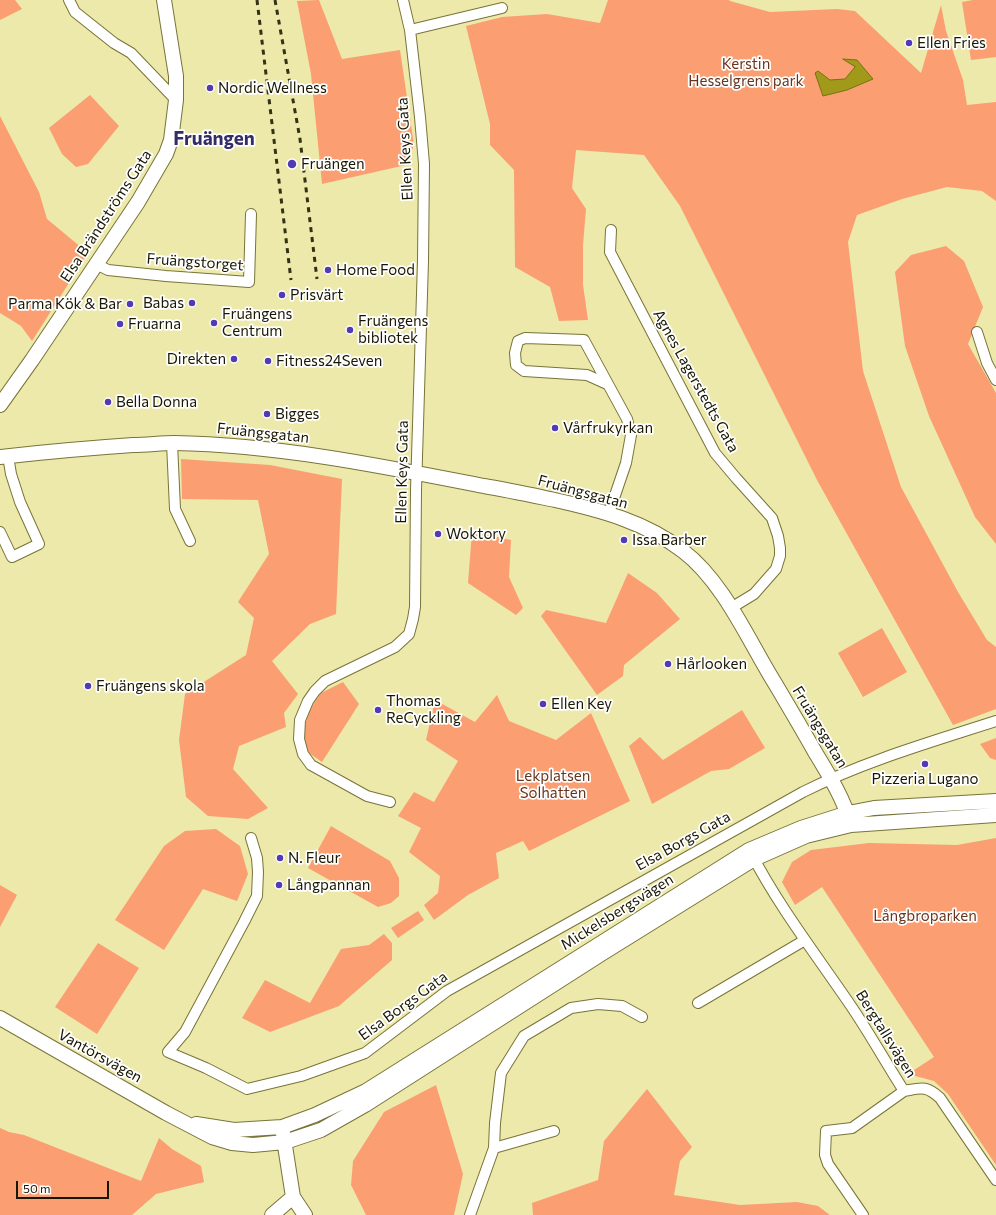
<!DOCTYPE html>
<html>
<head>
<meta charset="utf-8">
<style>
	body { margin:0 }
	#map { position:relative; width:996px; height:1215px; overflow:hidden; background:#ede9aa; font-family:Commissioner,sans-serif }
	canvas { display:block }
	.scale { position:absolute; left:16px; top:1181px; width:93px; height:18px; box-sizing:border-box; border:2px solid #191701; border-top:0; padding-left:5px; font-size:12px; line-height:14px; white-space:nowrap; color:#191701; -webkit-text-stroke:3px #fff; paint-order:stroke }
</style>
</head>
<body>
<div id="map">
<canvas width="996" height="1215"></canvas>
<div class="scale">50 m</div>
</div>
<script>
const context = document.querySelector('canvas').getContext('2d');
context.lineJoin = 'round';
function paint(path, color) {
  context.fillStyle = color;
  context.fill(path, 'evenodd');
}
function stroke(path, color, width, dash) {
  context.strokeStyle = color;
  context.lineWidth = width;
  context.lineCap = dash ? 'butt' : 'round';
  context.setLineDash(dash || []);
  context.stroke(path);
}
function write(font, color, halo, rows, align = 'center') {
  context.font = font + ' Commissioner,sans-serif';
  context.lineWidth = 3.5;
  context.setLineDash([]);
  context.textBaseline = 'middle';
  context.strokeStyle = halo;
  context.fillStyle = color;
  for (const [text, x, y, turn = 0] of rows) {
    context.save();
    context.translate(x, y);
    context.rotate((+turn || 0) * Math.PI / 180);
    context.textAlign = isNaN(turn) ? turn : align;
    if (halo) context.strokeText(text, 0, 0);
    context.fillText(text, 0, 0);
    context.restore();
  }
}
const green = new Path2D(`
	M0,0H15L22,9L0,20Z
	M319,0L342,59L400,50L414,145L406,165L322,184L311,74L297,1Z
	M608,0H729L730,1L770,12L837,9L855,11L921,73L941,5L946,31L963,80L967,105L996,102V201L982,191L947,187L902,199L857,215L848,242L863,371L901,487L958,592L987,640L996,647V709L953,725L817,480L680,206L644,155L576,150L572,188L586,209L583,245V285L588,320L559,321L550,287L515,267L514,170L490,145V124L466,26L502,17L547,14L600,23Z
	M973,0H996V57L971,60L962,2Z
	M90,95L119,126L88,164L76,167L62,154L49,128Z
	M0,116L39,192L47,219L88,253L32,341L21,326L0,313Z
	M946,246L964,261L983,307L968,344L996,393V544L975,517L929,416L905,346L895,272L911,255Z
	M181,459L270,465L342,479L336,614L310,624L272,661L298,694L284,713L286,727L239,746L233,769L268,808L248,819L208,816L186,797L179,740L185,694L246,655L254,618L238,602L269,554L258,500L182,499Z
	M472,532L511,540L509,577L523,608L516,615L468,583Z
	M628,573L657,593L680,619L624,665L623,676L597,695L541,616L546,610L606,623Z
	M882,628L907,672L863,697L838,653Z
	M343,682L359,704L322,762L309,753L305,743V725L309,711L321,693Z
	M497,695L509,721L556,740L591,713L630,801L529,851L523,841L496,853L499,878L468,895L434,920L424,905L438,893L440,876L409,852L421,828L398,816L414,792L434,802L458,761L426,740L435,700L475,722Z
	M742,710L765,748L729,769L711,771L652,804L629,746L640,737L663,760Z
	M996,738V760L990,758L980,744Z
	M331,826L390,861L399,878V896L391,903L378,907L308,868Z
	M216,829L240,846L248,874L237,901L203,889L164,950L115,920L164,846L185,831Z
	M996,838V1165L948,1094L934,1081L908,1074L934,1057L822,887L795,905L782,882L792,862L811,850L869,843L957,845Z
	M0,885L17,895L0,927Z
	M418,911L424,920L398,938L391,928Z
	M384,934L392,943V960L339,1006L270,1032L242,1018L265,980L310,1003L341,949L369,945Z
	M98,943L139,968L97,1034L55,1007Z
	M436,1085L463,1174L454,1215H366L351,1185L353,1161L384,1112Z
	M647,1089L692,1147L680,1161L674,1195L740,1205L797,1202L818,1206L830,1215H533L532,1203L598,1180L604,1141Z
	M0,1128L9,1132L24,1135L141,1181L159,1138L172,1149L201,1166L204,1182L156,1194L132,1215H0Z`);
const water = new Path2D(`
	M843,59L857,60L873,79L847,90L823,96L815,73L818,71L830,80L845,79L855,67Z`);
const street = new Path2D(`
	M69,0L75,12L114,43L131,53L176,100
	M410,30L502,8
	M611,230L610,252L715,453L736,478L772,518L778,536L780,548V556L776,569L754,594L731,608
	M96,264L108,270L166,276L249,282L251,214
	M977,332L987,363L996,380
	M607,384L587,375L524,371L516,365L515,353L518,341L525,338L584,340L627,419L631,435L626,463L609,513
	M172,443L175,509L190,541
	M0,532L12,557L39,544L20,502L11,474L8,456
	M390,802L367,796L311,765L303,754L299,739L300,720L308,701L315,691L325,681L395,647L409,634L413,619L415,607L416,490L423,261L424,164L420,117L410,30L403,0
	M251,838L257,858L258,872L257,896L244,922L185,1032L168,1052L206,1068L247,1089L301,1076L365,1053L447,991L803,792C865,761 931,742 996,721
	M751,853C779,907 817,956 851,1006C870,1034 886,1063 904,1091L852,1128L826,1131L825,1155L828,1164L863,1215
	M698,1003L805,940
	M904,1091C921,1088 926,1085 940,1098L996,1180
	M494,1148L554,1131
	M470,1215L494,1148L495,1123L501,1073L524,1036L571,1008L598,1004L622,1006L642,1017`);
const secondary = new Path2D(`
	M0,405L32,360L138,202L166,154L171,140L176,100V76L164,0
	M0,457C44,452 89,448 133,445C147,445 161,443 174,443C279,445 382,466 484,486C508,490 531,495 555,500C600,510 646,522 683,551C724,582 749,642 776,685C789,707 802,729 815,752C829,775 844,799 851,825
	M0,1018L166,1113L212,1137L232,1143L253,1145L285,1142L321,1130L365,1105L601,954L754,859L806,836L851,825L996,815
	M196,1124L234,1130L282,1127L315,1115L366,1091L749,850L801,828L848,813L874,808L996,801
	M283,1133L293,1197L305,1215
	M272,1215L293,1197`);
const rail = new Path2D(`
	M257,0L291,280
	M275,0L300,139L317,279`);
const markers = [
	[909,43,4,"#523bb2"],
	[210,88,4,"#523bb2"],
	[292,164,5,"#523bb2"],
	[328,270,4,"#523bb2"],
	[282,295,4,"#523bb2"],
	[192,303,4,"#523bb2"],
	[130,304,4,"#523bb2"],
	[214,323,4,"#523bb2"],
	[120,324,4,"#523bb2"],
	[350,330,4,"#523bb2"],
	[234,359,4,"#523bb2"],
	[268,361,4,"#523bb2"],
	[108,402,4,"#523bb2"],
	[267,414,4,"#523bb2"],
	[555,428,4,"#523bb2"],
	[438,534,4,"#523bb2"],
	[624,540,4,"#523bb2"],
	[668,664,4,"#523bb2"],
	[88,686,4,"#523bb2"],
	[543,704,4,"#523bb2"],
	[378,710,4,"#523bb2"],
	[925,764,4,"#523bb2"],
	[280,858,4,"#523bb2"],
	[279,885,4,"#523bb2"]
];
const poiNames = [
	["Ellen Fries",917,43],
	["Nordic Wellness",218,88],
	["Fruängen",301,164],
	["Home Food",336,270],
	["Prisvärt",290,295],
	["Babas",184,303,"right"],
	["Parma Kök & Bar",122,304,"right"],
	["Fruängens",222,314],
	["Centrum",222,331],
	["Fruängens",358,321],
	["bibliotek",358,338],
	["Fruarna",128,324],
	["Direkten",226,359,"right"],
	["Fitness24Seven",276,361],
	["Bella Donna",116,402],
	["Bigges",275,414],
	["Vårfrukyrkan",563,428],
	["Woktory",446,534],
	["Issa Barber",632,540],
	["Hårlooken",676,664],
	["Fruängens skola",96,686],
	["Thomas",386,701],
	["ReCyckling",386,718],
	["Ellen Key",551,704],
	["Pizzeria Lugano",925,779,"center"],
	["N. Fleur",288,858],
	["Långpannan",287,885]
];
const parkNames = [
	["Kerstin",746,64],
	["Hesselgrens park",746,81],
	["Lekplatsen",553,776],
	["Solhatten",553,793],
	["Långbroparken",925,916]
];
const streetNames = [
	["Ellen Keys Gata",405,149,-93],
	["Elsa Brändströms Gata",106,216,-57],
	["Fruängstorget",195,262,4],
	["Agnes Lagerstedts Gata",696,381,61],
	["Fruängsgatan",263,433,6],
	["Ellen Keys Gata",402,472,-89],
	["Fruängsgatan",583,492,15],
	["Fruängsgatan",820,727,59],
	["Elsa Borgs Gata",683,841,-29],
	["Mickelsbergsvägen",617,912,-32],
	["Elsa Borgs Gata",403,1006,-36],
	["Bergtallsvägen",886,1034,58],
	["Vantörsvägen",100,1056,29]
];
const districtNames = [
	["Fruängen",214,139]
];
paint(green, '#fb9e72');
paint(water, '#a1991a');
stroke(water, '#787212', 1);
stroke(street, '#787438', 12);
stroke(secondary, '#787438', 16);
stroke(street, '#fff', 10);
stroke(secondary, '#fff', 14);
stroke(rail, '#333116', 3, [5, 5]);
for (const [x, y, r, color] of markers) {
  const dot = new Path2D();
  dot.arc(x, y, r, 0, 2 * Math.PI);
  context.fillStyle = color;
  context.fill(dot);
  stroke(dot, '#fff', 1.5);
}
write('15px', '#191701', '#fff', poiNames, 'left');
write('15px', '#67351d', '#fff', parkNames);
write('15px', '#191701', '#fff', streetNames);
write('bold 19px', '#342c67', '#fff', districtNames);
</script>
</body>
</html>
